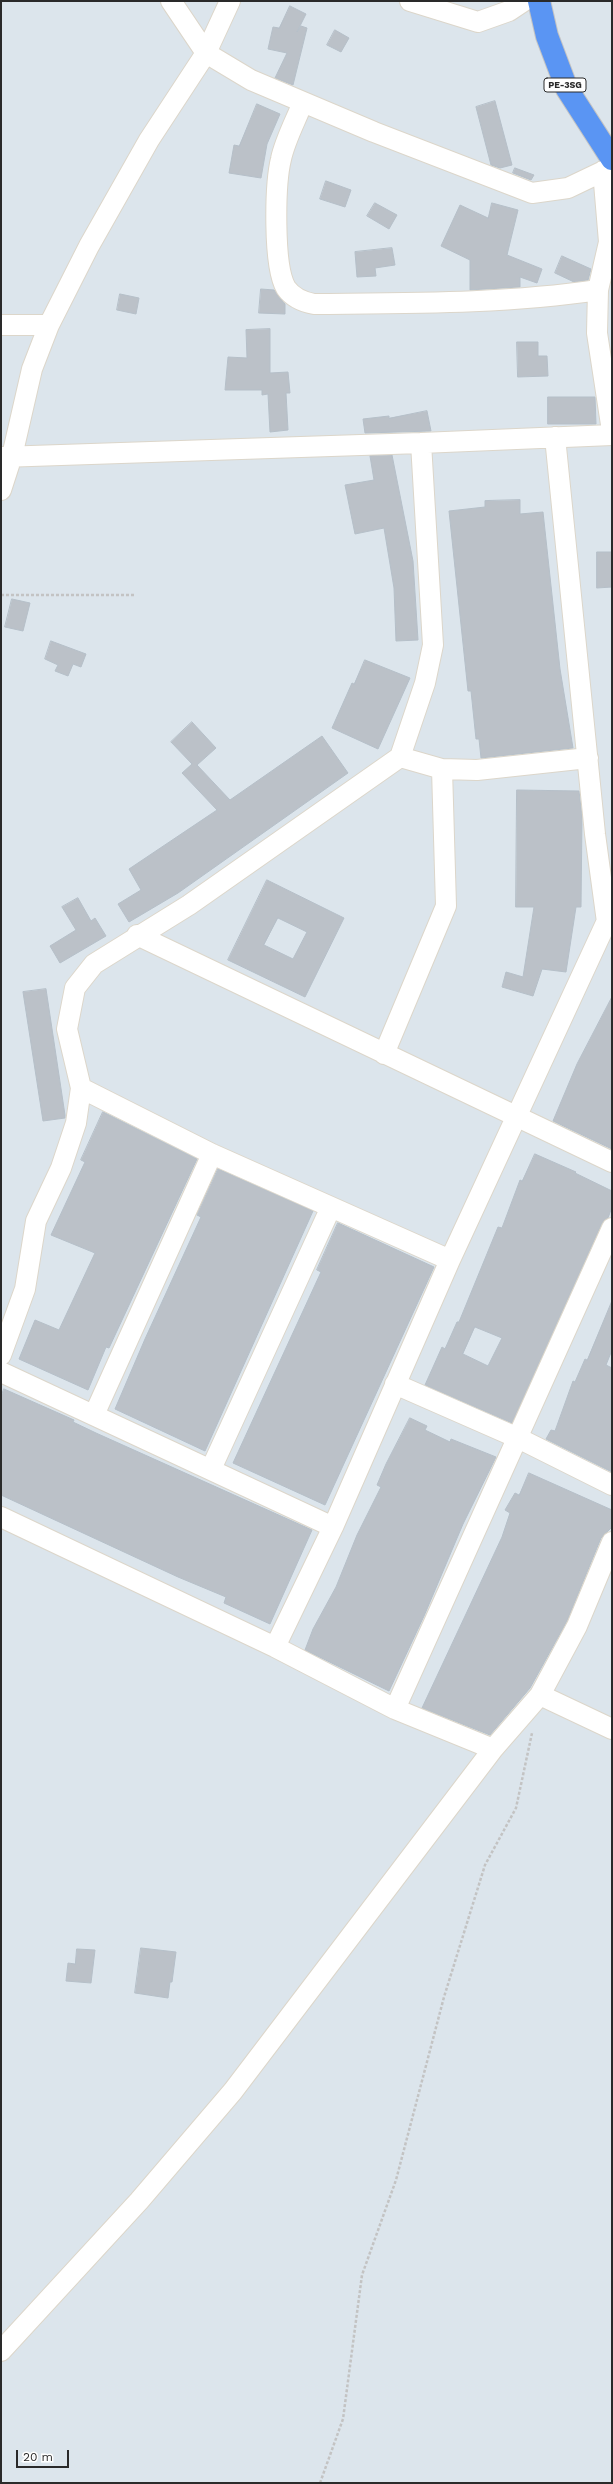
<!DOCTYPE html>
<html>
<head>
<meta charset="utf-8">
<style>
	body { margin:0 }
	#map { position:relative; width:613px; height:2484px; overflow:hidden; background:#dce5ec; font-family:"Work Sans",sans-serif }
	canvas { display:block }
	.frame { position:absolute; inset:0; border:2px solid #2a2a2a; pointer-events:none }
	.scale { position:absolute; left:16px; top:2450px; width:53px; height:18px; box-sizing:border-box; border:2px solid #2a2a2a; border-top:0; padding-left:5px; font-size:12px; line-height:14px; white-space:nowrap; color:#2a2a2a; -webkit-text-stroke:3px #fff; paint-order:stroke }
</style>
</head>
<body>
<div id="map">
<canvas width="613" height="2484"></canvas>
<div class="frame"></div>
<div class="scale">20 m</div>
</div>
<script>
const context = document.querySelector('canvas').getContext('2d');
context.lineJoin = 'round';
function paint(path, color) {
  context.fillStyle = color;
  context.fill(path, 'evenodd');
}
function stroke(path, color, width, dash) {
  context.strokeStyle = color;
  context.lineWidth = width;
  context.lineCap = dash ? 'butt' : 'round';
  context.setLineDash(dash || []);
  context.stroke(path);
}
function write(font, color, halo, rows, align = 'center') {
  context.font = font + ' "Work Sans",sans-serif';
  context.lineWidth = 3;
  context.setLineDash([]);
  context.textBaseline = 'middle';
  context.strokeStyle = halo;
  context.fillStyle = color;
  for (const [text, x, y, turn = 0] of rows) {
    context.save();
    context.translate(x, y);
    context.rotate((+turn || 0) * Math.PI / 180);
    context.textAlign = isNaN(turn) ? turn : align;
    if (halo) context.strokeText(text, 0, 0);
    context.fillText(text, 0, 0);
    context.restore();
  }
}
const building = new Path2D(`
	M290,6L306,14L297,32L301,26L307,28L293,85L275,78L287,53L268,49L273,27L279,28Z
	M335,30L349,38L341,52L327,45Z
	M495,101L512,165L500,168L491,165L476,107Z
	M257,104L280,114L267,144L261,178L229,173L234,145L239,146Z
	M515,168L534,175L531,180L513,173Z
	M326,181L351,190L345,207L320,199Z
	M375,203L397,215L389,229L367,216Z
	M492,203L518,210L507,255L542,269L537,283L520,277V287L470,290V260L441,246L460,205L488,218Z
	M392,248L395,265L375,268L376,276L357,277L355,252Z
	M562,256L591,269L588,280L574,282L555,273Z
	M261,289L274,290L285,304V314L259,313Z
	M120,294L139,298L136,314L117,310Z
	M270,329V373L288,372L290,393H286L288,430L270,432L268,394L262,395V390H225L228,357L247,358L246,330Z
	M517,342H538V356H547L548,376L518,377Z
	M548,397H595L596,424H548Z
	M427,411L431,431L365,433L363,419L389,416V418Z
	M392,455L413,561L418,640L396,641L394,588L384,528L355,534L345,485L374,480L370,456Z
	M520,500V514L543,512L560,669L573,748L481,758L479,739H476L471,691H468L449,511L485,507V501Z
	M597,552H612V587L597,588Z
	M12,599L30,603L23,631L5,627Z
	M51,641L86,654L81,667L73,664L68,676L55,671L58,665L45,659Z
	M365,660L410,678L378,749L332,728L352,683L354,684Z
	M192,722L216,748L197,765L230,800L322,736L348,773L178,893L129,922L118,904L141,890L129,869L217,810L182,773L192,764L171,742Z
	M517,790L579,791L582,816L581,907H576L566,972L542,969L533,996L502,987L506,972L523,977L534,907H516Z
	M267,880L344,918L305,997L228,960ZM278,918L307,932L293,959L264,945Z
	M78,898L91,921L95,918L106,936L60,963L50,946L76,930L62,907Z
	M46,989L65,1115V1118L43,1121L23,992Z
	M612,997V1149L553,1121L577,1064Z
	M103,1112L197,1159L109,1348L106,1347L88,1390L19,1359L35,1320L59,1330L95,1253L51,1235L85,1162L81,1160Z
	M535,1154L576,1172L575,1173L612,1191V1207L608,1218L602,1223L512,1423L425,1385L442,1347L445,1349L457,1322H459L498,1227L502,1228L520,1180L522,1181ZM475,1327L502,1338L488,1366L463,1354Z
	M218,1169L313,1211L205,1451L115,1409L145,1339L201,1217L197,1215Z
	M338,1223L434,1267L325,1505L233,1463L321,1272L317,1270Z
	M612,1301V1350L606,1365L612,1368V1472L546,1439L551,1430L555,1431L573,1381L575,1382L585,1359L587,1360Z
	M4,1389L74,1420L73,1422L96,1433L312,1530L270,1624L224,1603L226,1597L178,1577L1,1495V1397Z
	M410,1418L427,1426L425,1430L450,1442L451,1439L496,1457L463,1524L424,1616L389,1691L305,1650L313,1629L336,1587L357,1535L381,1487L377,1485L386,1464Z
	M529,1473L612,1510V1527L601,1538L567,1621L530,1688L490,1735L422,1708L502,1537L510,1513L505,1510L515,1493L519,1495Z
	M141,1948L176,1952L172,1982H170L168,1998L135,1993Z
	M77,1949L95,1950L91,1983L66,1981L68,1963L75,1964Z`);
const path = new Path2D(`
	M1,595H135
	M320,2483L343,2419L362,2275L396,2180L444,1997L485,1865L516,1808L532,1733`);
const minor = new Path2D(`
	M171,1L206,53L251,80L374,132L532,193L568,188L612,167
	M410,1L478,22L509,11L524,1
	M303,102C296,120 285,140 281,159C275,184 273,266 286,288C293,298 303,302 314,304C409,303 504,304 598,290
	M603,171L609,242L598,290L597,333L612,431
	M1,325H49
	M555,437L595,834L607,922
	M1,457L421,443L612,435
	M1,490L12,456L32,369L49,325L89,246L149,140L206,53L230,1
	M400,757L425,683L433,645L421,443
	M137,935L612,1162
	M384,1054L446,906L442,769
	M81,1088L212,1154L450,1260
	M1,1355L25,1289L36,1221L61,1168L76,1123L81,1088L67,1029L75,988L94,964L189,905L400,757L442,769L477,770L588,758
	M1,1372L333,1527
	M395,1384L518,1438L612,1485
	M94,1415L212,1154
	M211,1469L331,1207
	M1,1517L275,1647L395,1709L493,1749
	M275,1647L333,1527L450,1260L612,910
	M540,1695L612,1729
	M395,1709L612,1228
	M1,2351L139,2201L233,2091L493,1749L540,1695L577,1626L612,1542`);
const major = new Path2D(`
	M539,1L547,36L567,89L612,159`);
const shields = [
	[565,85,42]
];
const shieldNames = [
	["PE-3SG",565,85]
];
paint(building, '#bbc1c8');
stroke(building, '#b5bfc8', 1);
stroke(minor, '#dcd6ca', 22);
stroke(major, '#c3c3c3', 24);
stroke(path, '#c3c3c3', 2.5, [3, 2]);
stroke(minor, '#fff', 20);
stroke(major, '#5a95f3', 22);
for (const [x, y, w] of shields) {
  const box = new Path2D();
  box.roundRect(x - w / 2, y - 7, w, 14, 3);
  context.fillStyle = '#fff';
  context.fill(box);
  stroke(box, '#2a2a2a', 1);
}
write('bold 9px', '#2a2a2a', null, shieldNames);
</script>
</body>
</html>
